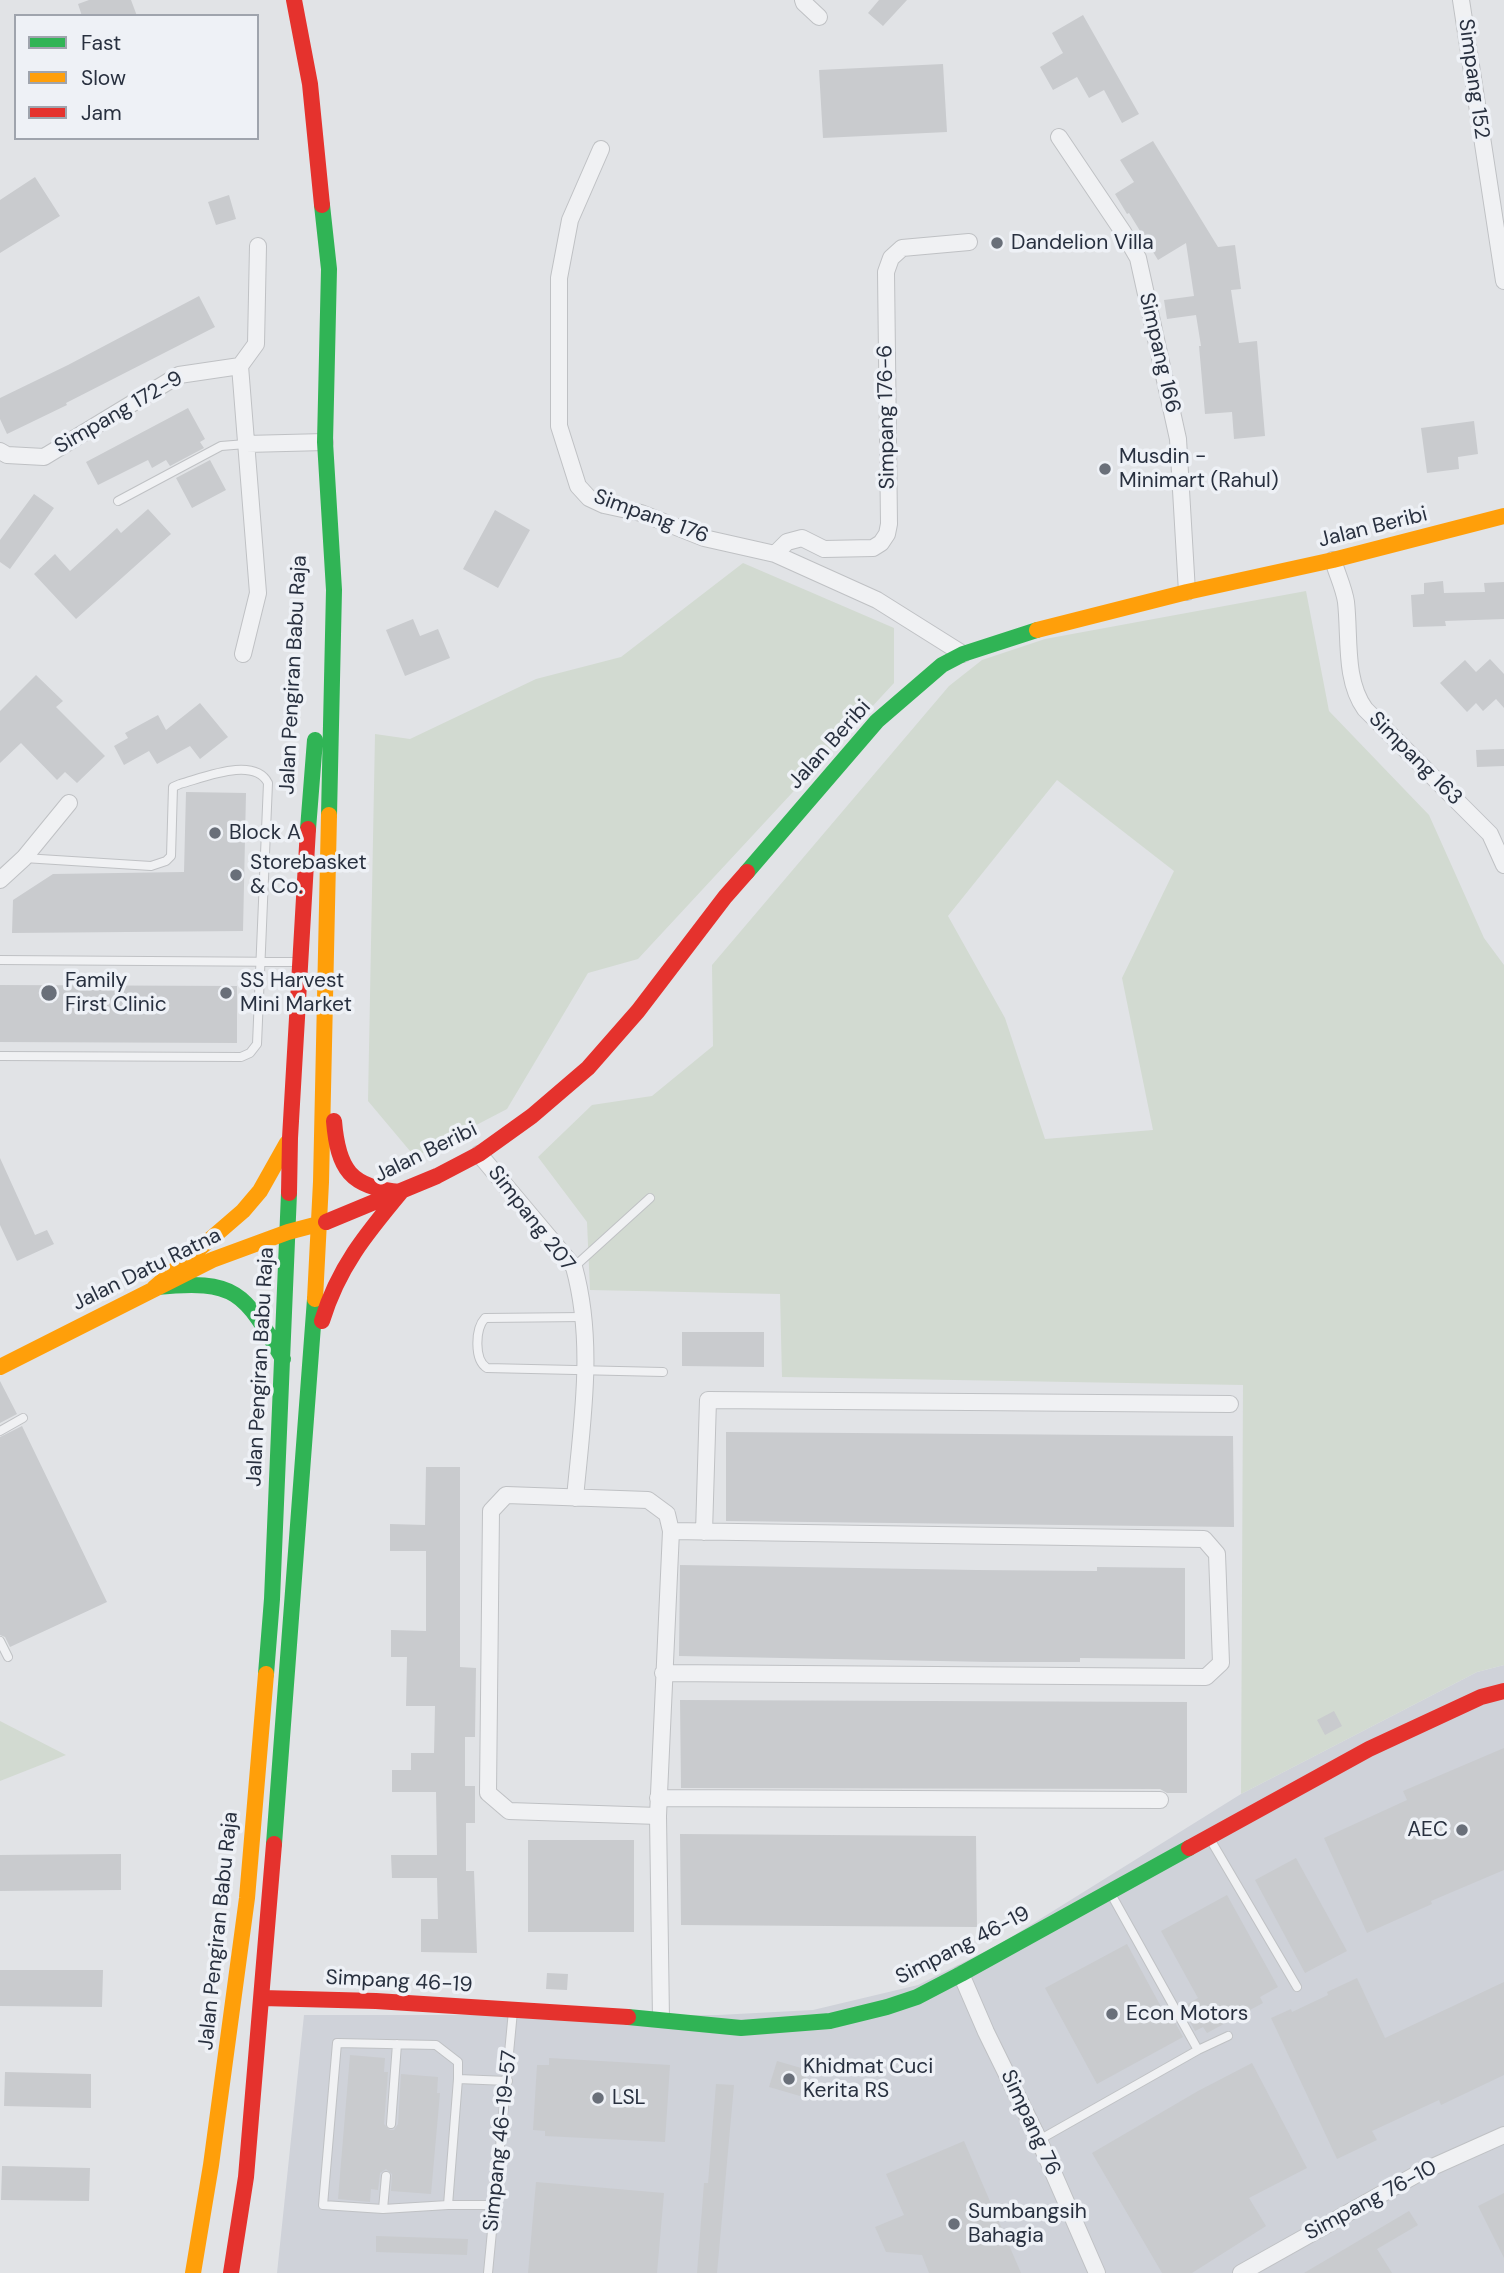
<!DOCTYPE html>
<html>
<head>
<meta charset="utf-8">
<style>
	body { margin:0 }
	#map { position:relative; width:1504px; height:2273px; overflow:hidden; background:#e1e3e6; font-family:"DM Sans",sans-serif }
	canvas { display:block }
	.legend { position:absolute; left:14px; top:14px; width:245px; height:126px; box-sizing:border-box; background:#eef1f6; border:2px solid #9fa4ad; margin:0; padding:9px 12px; list-style:none; font-size:21px; color:#28303f }
	.legend li { display:flex; align-items:center; gap:14px; height:35px }
	.legend b { width:35px; border:2px solid #9fa4ad }
</style>
</head>
<body>
<div id="map">
<canvas width="1504" height="2273"></canvas>
<ul class="legend">
<li><b style="height:9px;background:#30b455"></b>Fast</li>
<li><b style="height:9px;background:#ff9f0a"></b>Slow</li>
<li><b style="height:9px;background:#e5322d"></b>Jam</li>
</ul>
</div>
<script>
const context = document.querySelector('canvas').getContext('2d');
context.lineJoin = 'round';
function paint(path, color) {
  context.fillStyle = color;
  context.fill(path, 'evenodd');
}
function stroke(path, color, width, dash) {
  context.strokeStyle = color;
  context.lineWidth = width;
  context.lineCap = dash ? 'butt' : 'round';
  context.setLineDash(dash || []);
  context.stroke(path);
}
function write(font, color, halo, rows, align = 'center') {
  context.font = font + ' "DM Sans",sans-serif';
  context.lineWidth = 7;
  context.setLineDash([]);
  context.textBaseline = 'middle';
  context.strokeStyle = halo;
  context.fillStyle = color;
  for (const [text, x, y, turn = 0] of rows) {
    context.save();
    context.translate(x, y);
    context.rotate((+turn || 0) * Math.PI / 180);
    context.textAlign = isNaN(turn) ? turn : align;
    if (halo) context.strokeText(text, 0, 0);
    context.fillText(text, 0, 0);
    context.restore();
  }
}
const built = new Path2D(`
	M1504,1665V2273H277L304,2015H718L813,2010L918,1985L1000,1944L1241,1794L1477,1672Z`);
const green = new Path2D(`
	M743,563L894,628V683L638,959L588,973L507,1109L415,1157L368,1101L375,734L410,739L536,679L621,657Z
	M1306,591L1329,711L1429,815L1484,938L1504,965V1665L1477,1672L1241,1794L1243,1385L782,1377L780,1294L590,1290L587,1222L538,1157L592,1105L652,1096L713,1046L712,965L949,686L982,660L1045,639ZM1057,780L1174,871L1122,978L1153,1130L1045,1139L1005,1018L948,916Z
	M0,1721L66,1755L0,1781Z`);
const building = new Path2D(`
	M89,0H131L137,16H82L78,4Z
	M879,0H907L883,26L868,13Z
	M1083,15L1139,114L1122,123L1104,90L1089,98L1077,77L1053,90L1040,67L1063,53L1052,33Z
	M943,64L947,132L823,138L819,70Z
	M1153,141L1218,247L1235,245L1241,289L1231,290L1239,343L1257,341L1265,436L1234,439L1232,412L1205,414L1199,346H1201L1196,315L1167,319L1164,300L1194,296L1186,243L1158,260L1129,213L1127,214L1115,194L1134,182L1120,160Z
	M35,177L60,216L0,253V200Z
	M229,195L236,219L216,225L208,202Z
	M199,296L215,327L66,403L67,405L7,434L0,419V398L68,365Z
	M188,408L205,439L200,442L204,448L170,466L166,460L152,468L148,460L98,485L86,462Z
	M1474,421L1478,454L1458,457L1459,469L1427,473L1421,428Z
	M210,460L226,490L192,508L176,478Z
	M34,494L54,508L10,569L0,562V540Z
	M148,509L171,534L76,619L34,574L55,554L70,571L117,528L121,533Z
	M495,510L530,530L498,588L463,569Z
	M1443,581L1444,593L1485,592L1484,583L1504,582V619L1445,621L1446,626L1413,627L1411,595L1424,594V583Z
	M413,619L420,636L438,629L450,658L405,676L386,630Z
	M1490,659L1504,674V708L1496,699L1483,711L1476,703L1467,712L1440,683L1465,660L1476,672Z
	M36,675L63,701L56,707L105,756L77,783L65,772L57,780L21,743L0,763V711Z
	M200,703L228,737L200,759L190,746L157,764L149,751L124,765L114,746L128,738L125,733L158,715L166,730Z
	M1504,749V766L1477,767L1476,750Z
	M186,792L246,793L243,931L12,933L13,900L53,874L184,872Z
	M0,985L237,986V1043L0,1042Z
	M0,1158L35,1235L47,1230L54,1244L17,1261L0,1225Z
	M682,1332H764V1367L682,1366Z
	M0,1381L17,1414L0,1423Z
	M22,1426L107,1602L10,1647L5,1637L0,1635V1437Z
	M726,1432L1233,1436L1234,1527L726,1521Z
	M426,1467H460V1667L476,1668L475,1737H465V1786H475V1823H466V1871H474L477,1953L421,1952V1919H438L437,1878H392L391,1855H437L436,1792H392V1770H411V1753H434L435,1706H406L407,1657H391V1630L426,1631V1551H390V1524L425,1525Z
	M680,1565L976,1570L1097,1571V1567L1185,1568V1659L1080,1658V1662H992L679,1656Z
	M680,1700L1187,1702V1793H1167L1160,1789L681,1788Z
	M1334,1711L1342,1726L1325,1735L1317,1720Z
	M1504,1748V1870L1431,1901L1432,1904L1367,1933L1324,1838L1407,1800L1403,1791Z
	M680,1834L976,1836L977,1927L681,1925Z
	M528,1840H634V1932H528Z
	M121,1854V1890L0,1891V1855Z
	M1296,1858L1347,1951L1305,1973L1255,1880Z
	M1227,1895L1278,1987L1260,1997L1263,2003L1207,2033L1203,2027L1195,2031L1182,2007L1198,1998L1161,1931Z
	M1127,1944L1166,2016L1170,2013L1183,2037L1097,2084L1045,1988Z
	M0,1970H103L102,2007L0,2006Z
	M547,1973L568,1974L567,1990L546,1989Z
	M1357,1978L1385,2038L1504,1982V2075L1441,2105L1439,2100L1372,2131L1377,2140L1337,2159L1271,2018L1291,2009L1292,2012L1328,1995L1327,1992Z
	M350,2055L385,2058L384,2072H388L384,2124L390,2130H394L398,2124L401,2074L438,2077L437,2093H440L431,2194L391,2191L392,2174L386,2169L380,2173L378,2190L371,2189L370,2202L338,2199Z
	M549,2058L670,2065L665,2142L545,2136V2131L533,2130L537,2065H549Z
	M777,2061L808,2070L800,2096L769,2087Z
	M1252,2063L1307,2168L1249,2198L1266,2226L1192,2273H1162L1092,2153L1198,2091Z
	M5,2072L91,2074V2108L4,2106Z
	M716,2084L734,2085L717,2273H697L704,2183H708Z
	M964,2141L1021,2273H929L922,2255L886,2252L875,2227L904,2215L886,2174Z
	M2,2166L90,2168L89,2201L1,2200Z
	M536,2182L664,2193L657,2273H528Z
	M1504,2193V2258L1478,2206Z
	M1409,2211L1418,2225L1377,2249L1392,2273H1304Z
	M376,2236L468,2239L467,2255L376,2252Z`);
const lane = new Path2D(`
	M118,501L221,446L246,444
	M0,960L297,962
	M0,1056L241,1057L250,1053L257,1044L268,783C254,756 203,778 180,784L173,787L171,856L166,861L151,866L24,858
	M574,1267L650,1198
	M583,1317L485,1318C475,1329 474,1360 487,1368L663,1372
	M0,1431L23,1418
	M0,1641L8,1657
	M1210,1839L1297,1987
	M1198,2050L1228,2036
	M391,2124L397,2044
	M1039,2140L1198,2050L1111,1894
	M448,2205L458,2079
	M495,2205H448L383,2209L323,2205L337,2043L436,2045L458,2062V2079L508,2081
	M383,2209L386,2176
	M488,2273L513,2011`);
const street = new Path2D(`
	M803,0L804,3L819,17
	M1461,0L1504,281
	M1059,137L1123,232L1138,258L1178,439L1187,592
	M601,149L570,220L559,278V426L578,486L589,498L604,505L641,513L704,538L775,554L877,600L963,654
	M246,444L325,442
	M0,451L7,455L44,457L179,375L240,366
	M775,554L787,542L802,538L824,549L873,548L881,543L887,534L889,524L886,272L891,258L902,248L969,242
	M1333,560C1337,574 1344,588 1346,602C1350,637 1344,680 1365,709L1490,834L1504,865
	M243,654L258,593L240,366L256,344L258,246
	M0,880L24,858L69,803
	M479,1154L574,1267C595,1343 582,1421 575,1498
	M704,1532L708,1400L1230,1404
	M663,1673L1206,1677L1221,1663L1217,1554L1204,1539L671,1531
	M658,1798L1160,1800
	M658,1816L509,1811L488,1793L491,1511L506,1495L648,1500L667,1514L671,1531L658,1816L661,2019
	M961,1974L986,2032L1039,2140L1097,2273
	M1241,2273L1419,2173L1504,2135`);
const fast = new Path2D(`
	M322,205L329,269L325,442L334,590L329,815
	M308,829L315,740
	M747,872L877,721L942,665L963,654L1037,630
	M156,1287C237,1279 244,1292 283,1359
	M266,1674L272,1599L289,1193
	M274,1844L315,1299
	M628,2017L741,2028L830,2021L887,2007L917,1997L961,1974L1189,1848`);
const slow = new Path2D(`
	M1037,630L1187,592L1333,560L1504,516
	M154,1288L243,1211L260,1191L287,1143
	M315,1299L321,1182L329,815
	M0,1367L212,1260L288,1232L326,1222
	M193,2273L211,2165L247,1898L266,1674`);
const jam = new Path2D(`
	M294,0L310,84L322,205
	M334,1121C338,1169 350,1188 401,1192
	M289,1193L290,1138L308,829
	M326,1222L437,1176L479,1154L532,1116L588,1068L638,1011L725,897L747,872
	M322,1321C338,1268 366,1234 401,1192
	M1189,1848L1369,1749L1481,1697L1504,1691
	M262,1998L376,2001L628,2017
	M231,2273L246,2177L274,1844`);
const markers = [
	[997,243,7,"#696f79"],
	[1105,469,7,"#696f79"],
	[215,833,7,"#696f79"],
	[236,875,7,"#696f79"],
	[49,993,9,"#696f79"],
	[226,993,7,"#696f79"],
	[1462,1830,7,"#696f79"],
	[1112,2014,7,"#696f79"],
	[789,2079,7,"#696f79"],
	[598,2098,7,"#696f79"],
	[954,2224,7,"#696f79"]
];
const streetNames = [
	["Simpang 152",1473,79,82],
	["Simpang 166",1159,353,77],
	["Simpang 172-9",119,413,-30],
	["Simpang 176-6",887,417,-91],
	["Simpang 176",651,517,20],
	["Jalan Beribi",1373,528,-14],
	["Jalan Pengiran Babu Raja",294,675,-87],
	["Jalan Beribi",830,745,-48],
	["Simpang 163",1415,759,45],
	["Jalan Beribi",426,1153,-26],
	["Simpang 207",531,1219,52],
	["Jalan Datu Ratna",147,1270,-26],
	["Jalan Pengiran Babu Raja",261,1367,-87],
	["Jalan Pengiran Babu Raja",219,1931,-84],
	["Simpang 46-19",963,1946,-27],
	["Simpang 46-19",399,1982,3],
	["Simpang 76",1030,2123,65],
	["Simpang 46-19-57",501,2141,-84],
	["Simpang 76-10",1371,2201,-28]
];
const poiNames = [
	["Dandelion Villa",1011,243],
	["Musdin -",1119,457],
	["Minimart (Rahul)",1119,481],
	["Block A",229,833],
	["Storebasket",250,863],
	["& Co.",250,887],
	["Family",65,981],
	["First Clinic",65,1005],
	["SS Harvest",240,981],
	["Mini Market",240,1005],
	["AEC",1448,1830,"right"],
	["Econ Motors",1126,2014],
	["Khidmat Cuci",803,2067],
	["Kerita RS",803,2091],
	["LSL",612,2098],
	["Sumbangsih",968,2212],
	["Bahagia",968,2236]
];
paint(built, '#cfd2d9');
paint(green, '#d2dad1');
paint(building, '#c9cbce');
stroke(lane, '#bfc1c4', 10);
stroke(street, '#bfc1c4', 18);
stroke(lane, '#f0f1f3', 8);
stroke(street, '#f0f1f3', 16);
stroke(fast, '#30b455', 16);
stroke(slow, '#ff9f0a', 16);
stroke(jam, '#e5322d', 16);
for (const [x, y, r, color] of markers) {
  const dot = new Path2D();
  dot.arc(x, y, r, 0, 2 * Math.PI);
  context.fillStyle = color;
  context.fill(dot);
  stroke(dot, '#eef1f6', 2.5);
}
write('21px', '#28303f', '#eef1f6', streetNames);
write('21px', '#28303f', '#eef1f6', poiNames, 'left');
</script>
</body>
</html>
